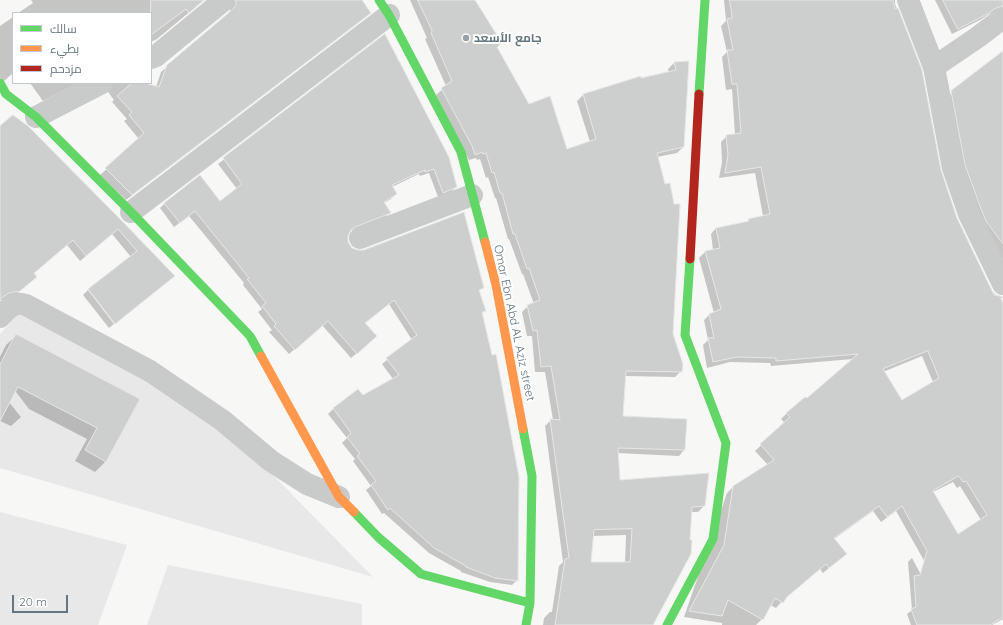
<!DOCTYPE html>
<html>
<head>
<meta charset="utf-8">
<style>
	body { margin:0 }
	#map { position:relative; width:1003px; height:625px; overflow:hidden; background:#f7f7f6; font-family:Quicksand,Cairo,sans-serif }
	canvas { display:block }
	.legend { position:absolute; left:12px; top:12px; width:140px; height:72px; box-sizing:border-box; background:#fff; border:1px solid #c1c8cb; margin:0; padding:5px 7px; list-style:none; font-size:12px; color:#64767e }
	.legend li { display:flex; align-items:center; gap:8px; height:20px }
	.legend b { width:20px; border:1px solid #c1c8cb }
	.scale { position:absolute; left:12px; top:595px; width:56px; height:18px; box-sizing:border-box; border:2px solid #64767e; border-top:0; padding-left:5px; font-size:12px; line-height:14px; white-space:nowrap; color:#64767e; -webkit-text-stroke:3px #fff; paint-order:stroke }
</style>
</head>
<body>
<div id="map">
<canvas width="1003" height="625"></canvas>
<ul class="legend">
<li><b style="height:5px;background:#63d668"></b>سالك</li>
<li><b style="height:5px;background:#ff974d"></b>بطيء</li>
<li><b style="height:5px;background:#b3261e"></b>مزدحم</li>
</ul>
<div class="scale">20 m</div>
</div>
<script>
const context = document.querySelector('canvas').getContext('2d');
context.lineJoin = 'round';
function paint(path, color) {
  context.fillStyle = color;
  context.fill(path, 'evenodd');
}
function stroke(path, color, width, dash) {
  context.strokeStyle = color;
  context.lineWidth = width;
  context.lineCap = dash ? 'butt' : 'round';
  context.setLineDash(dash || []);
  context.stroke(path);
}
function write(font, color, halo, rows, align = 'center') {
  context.font = font + ' Quicksand,Cairo,sans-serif';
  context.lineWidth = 4;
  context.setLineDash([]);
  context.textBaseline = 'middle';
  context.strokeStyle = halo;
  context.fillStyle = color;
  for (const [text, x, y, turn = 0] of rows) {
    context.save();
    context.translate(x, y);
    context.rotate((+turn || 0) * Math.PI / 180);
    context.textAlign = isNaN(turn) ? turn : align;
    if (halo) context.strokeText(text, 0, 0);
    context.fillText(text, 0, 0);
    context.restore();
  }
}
const built = new Path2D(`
	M22,310L192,402L277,479L373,577L0,468V334Z
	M0,512L127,545L98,625H0Z
	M168,565L362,604V625H147Z`);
const shadow = new Path2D(`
	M31,0H204L157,39L151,42V13H18L33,3Z
	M229,0H361L370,13L364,18L126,200L100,175L139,139L124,121L127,119L112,102L114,100L108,92L107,83H141L156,87L161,72L228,14L230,11L231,4Z
	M410,0H474L496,47L528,105L566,150L590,142L577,101L583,95L640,77L641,79L669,73L668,69L674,63L688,62L683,147L677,153L657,157L672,334L681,371L675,377L625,376L622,417L684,450L679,456L617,453L619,481L704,506L698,512H691L652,625H543L544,618L550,612H552L559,566L563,562L545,426L551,420H553L545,372H535L532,336H527L522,312L528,306L534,304L523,274H522L509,239H508L496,198H495L488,177L486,178L480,159L477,160L476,158L469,160L436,95L446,86L425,39L427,38ZM626,535L625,563H590L592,536Z
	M724,0H895V4L921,71L940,172L957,220L991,290L996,295L1003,297L1000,299L1003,305V619L992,625H971L926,564L896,511L881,522L873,511L834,539L845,554L823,573L820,569L785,598L776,608L770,605L762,619L756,625H722V623L684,617L727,493L733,487L768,465L755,451L785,423L781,419L787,413L807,400L853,359L771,366L770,363L730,362L707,368L703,345L708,340L704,320L710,314L714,313L699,258L705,252L713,250L711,234L716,228L746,223L749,220L763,216L755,173L719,178L722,162L721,142L727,136L735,135L732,89L726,90L722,57L727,52L721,26L726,21ZM922,356L933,382L902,401L883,372ZM953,482L957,488L960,486L981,520L958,535L933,492Z
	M935,0H1003V8L989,14L980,20L952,34Z
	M13,17V73L4,81L0,78V26Z
	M384,35L456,187L451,192L438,197L429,173L420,176L419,174L392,187L396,194L391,199L384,203L389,213L384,218L349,231L347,235V242L352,249L483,287L479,291L485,311L481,314L517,580L512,585L490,582L461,572V571L429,553L384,513L382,514L366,490L371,486L353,461L355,459L342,443L347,438L328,414L333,409L362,396L393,379L382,364L412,340L389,304L365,323L371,341L351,358L322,325L289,354L269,332L272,330L258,312L262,309L243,285L244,283L189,216L174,227L160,208L165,203H219L237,189L218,164Z
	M1003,52V272L975,215L946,98Z
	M30,83H79L43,101Z
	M0,127L174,276L116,323L131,257L112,234L80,261L67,245L33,274L30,282L13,297L0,300Z
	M88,290L114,324L109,328L83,295Z
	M17,335L138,399L106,461L95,472L75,461L87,439L29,409L0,371V357L6,345Z
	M0,391L21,417L11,426L0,421Z
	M912,558L948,625H911L907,614L912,610L908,562Z`);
const building = new Path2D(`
	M151,0H204L189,13L186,9L151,35Z
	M236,0H362L371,13L132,195L105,168L144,133L129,115L132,112L117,96L132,83H145L159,87L167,65L232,10L236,5Z
	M418,0H475L502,43L497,47L529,104L550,96L567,149L596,139L583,94L641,76V78L676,70L674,62L689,61L684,147L657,153L665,184L670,183L674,204H680L673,334L683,364L682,372L626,371L623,416L687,419L685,450L618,448L620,480L709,473L705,506L692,507L690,540H692L691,554L653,625H555L565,559L569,558L550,419L560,420L551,366L541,367L537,330L533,331L527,305L540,300L529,268L527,269L515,234H513L502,193H500L494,172L492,173L486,153L483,154L482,152L475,155L472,146L441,88L452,81L431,33L432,31ZM632,529L630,562H591L594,530Z
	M730,0H893L895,9L898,8L922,70L941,170L957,218L994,295L1000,296L1003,303V617L990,625H917L911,609L916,607L914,576L920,575L927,551L902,506L887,517L879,506L834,538L847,554L829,568L826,564L787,597L783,603L775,598L763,620L728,600L722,616L689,611L724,545L733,486L774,460L760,444L790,417L786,413L805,397L807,398L858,354L776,361V358L737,357L713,362L708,338H714L709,314L721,309L705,251L720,248L716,228L749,221L748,219L770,214L761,167L725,173L728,155L726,135L741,133L737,84H732L727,50H733L727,19L732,18ZM928,351L939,378L902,400L883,369ZM959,476L963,482L966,481L987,515L958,534L933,491Z
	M943,0H1003V6L996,8L987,14L958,29Z
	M385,34L449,157L457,187L443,193L434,169L425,172V170L392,185L397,194L384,202L391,213L355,227L351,230L348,236V242L352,248L358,250H364L464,212L484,288L479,290L486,311L482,312L492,355L496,354L519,477L518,581L495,578L466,567V566L434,548L390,508L388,510L371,485L376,481L357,456L360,454L347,437L351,433L333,408L358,389L363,395L399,375L386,358L417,335L394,300L365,323L377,336L357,354L328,321L295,350L274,326L276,324L262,306L266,303L247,279L249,278L195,211L180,223L164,203L200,175L220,201L242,184L223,158Z
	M1003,51V244L986,221L981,209L965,165L951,91Z
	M13,115L28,126L122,221L175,276L115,324L88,289L137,251L118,229L86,256L73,240L34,273L37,277L20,291L9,293L0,299V126Z
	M16,334L140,399L106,462L85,450L97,428L18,387L0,421V365Z`);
const street = new Path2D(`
	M908,0L934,67L953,168L969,214L1003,284
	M151,58L156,56L224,0
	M934,67L978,37L1003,18
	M36,117L102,83
	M131,212L389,15
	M360,238L472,195
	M0,317C9,308 13,301 26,305L150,371L222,420L271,461L307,484L339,497`);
const fast = new Path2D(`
	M379,0L389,15L461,152L485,242
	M0,83L6,94L36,117L131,212L250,336L261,356
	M699,94L705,0
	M523,429L532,476L530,603L526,625
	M354,512L378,537L421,574L530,603
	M667,625L713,539L726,443L685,335L690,259`);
const slow = new Path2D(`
	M485,242L496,285L523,429
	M261,356L339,497L354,512`);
const jam = new Path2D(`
	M690,259L699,94`);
const markers = [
	[466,38,4,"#97a3a8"]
];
const poiNames = [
	["جامع الأسعد",474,38]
];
const streetNames = [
	["Omar Ebn Abd AL Aziz street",514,323,78]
];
paint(built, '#e7e8e7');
paint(shadow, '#0003');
paint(building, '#cdcfcf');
stroke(building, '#e6e6e6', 1);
stroke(street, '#c9cbcb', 22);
stroke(fast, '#63d668', 9);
stroke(slow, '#ff974d', 9);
stroke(jam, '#b3261e', 9);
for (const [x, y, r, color] of markers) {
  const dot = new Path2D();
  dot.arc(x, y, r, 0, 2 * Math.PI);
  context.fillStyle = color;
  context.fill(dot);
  stroke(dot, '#fff', 1.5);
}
write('bold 12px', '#64767e', '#fff', poiNames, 'left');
write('12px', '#64767e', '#fff', streetNames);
</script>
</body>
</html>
